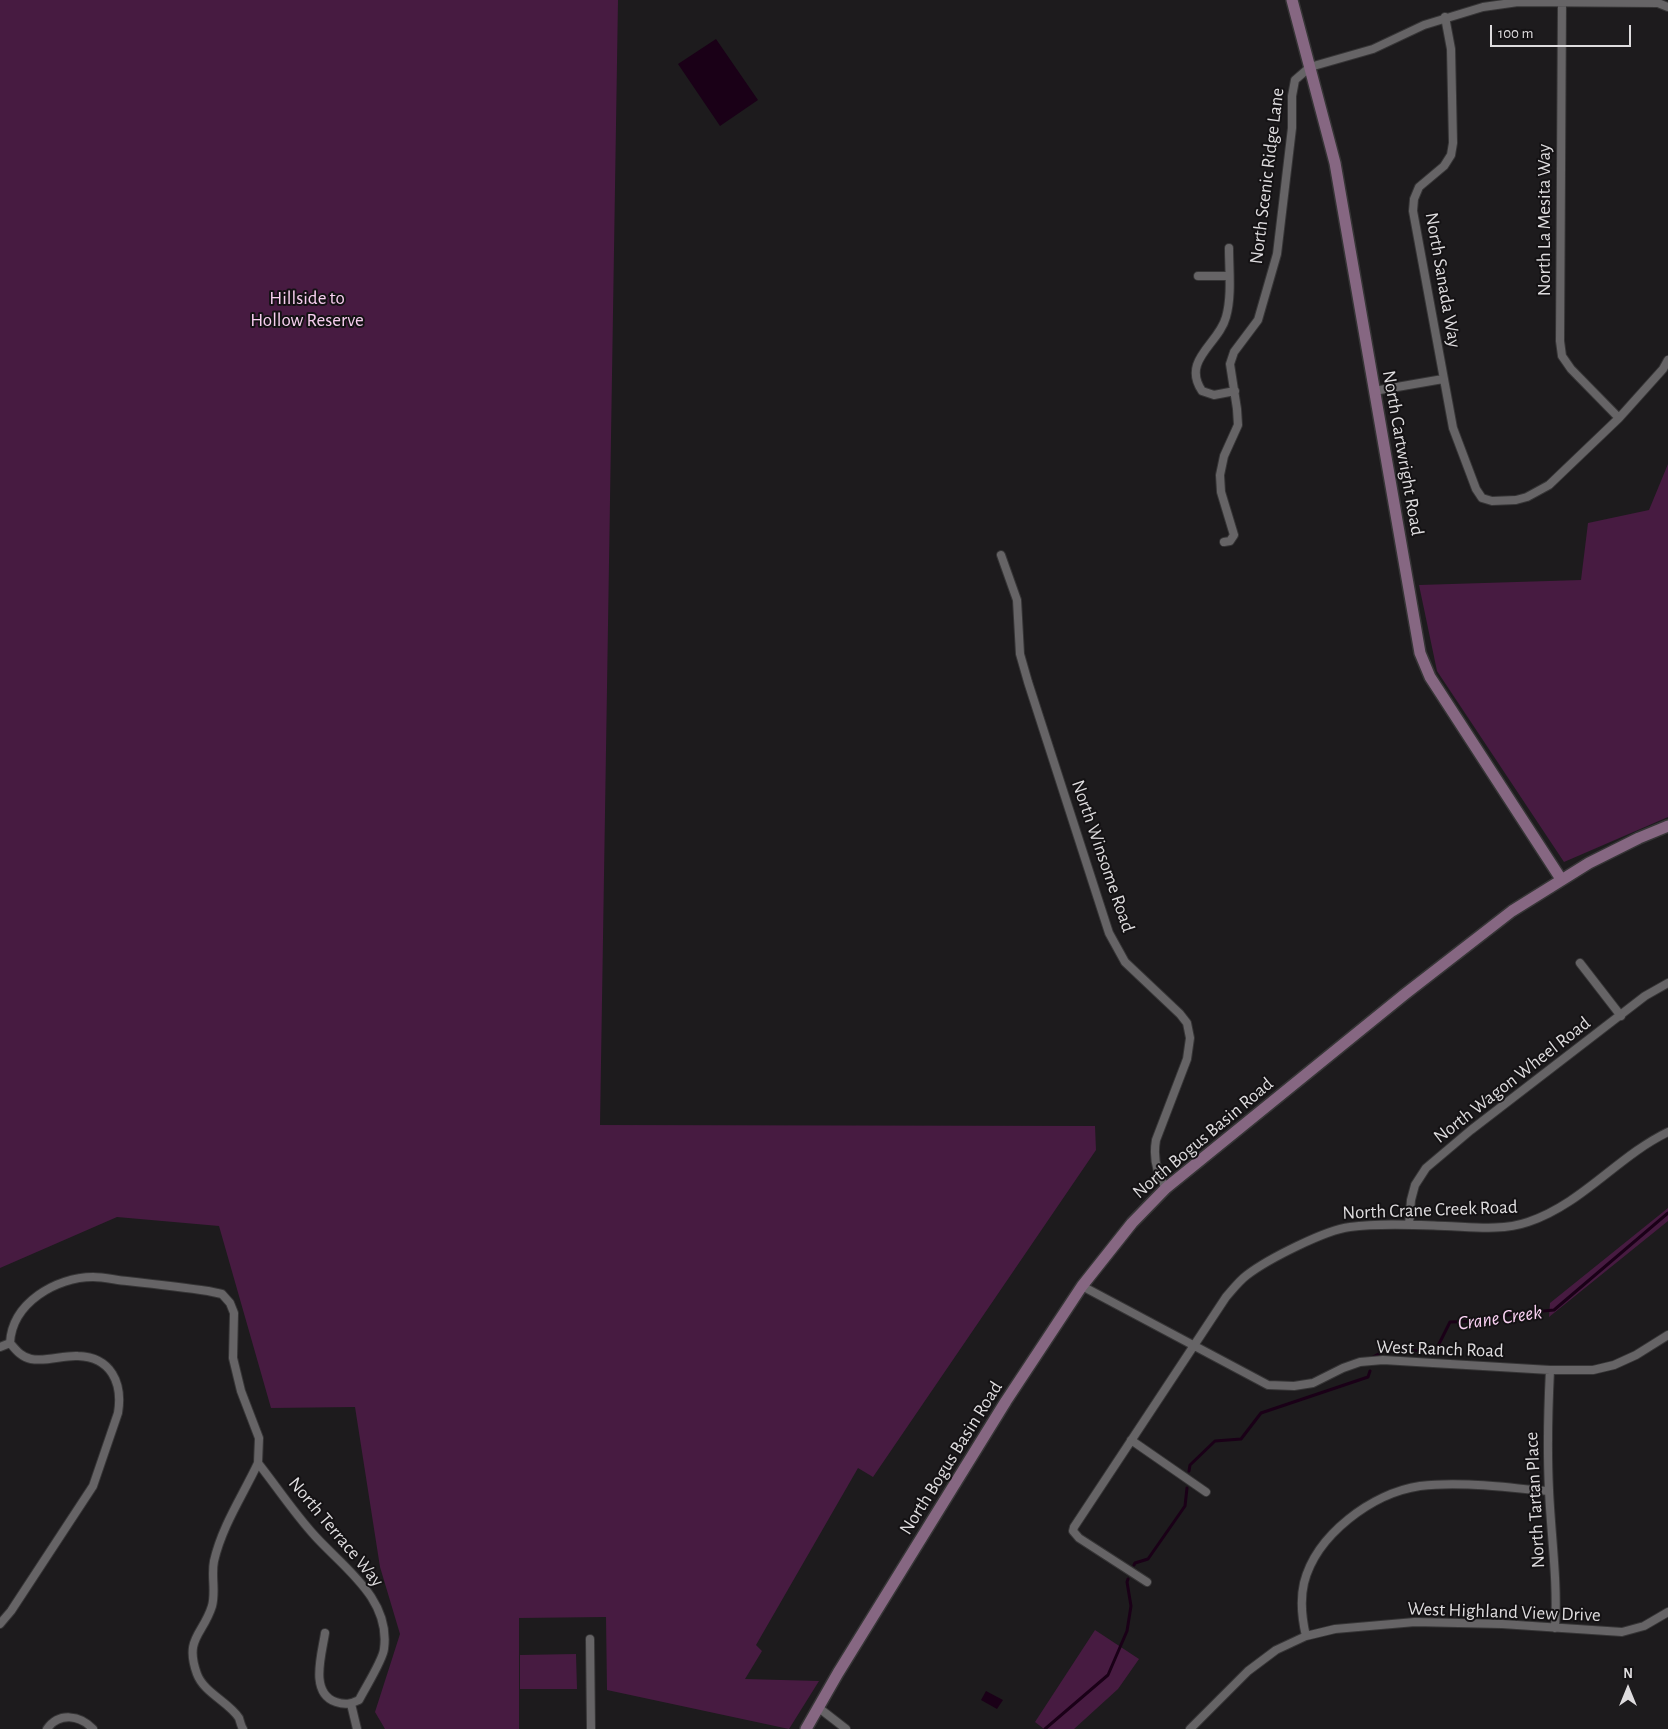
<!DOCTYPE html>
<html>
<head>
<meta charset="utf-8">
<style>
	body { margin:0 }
	#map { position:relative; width:1668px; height:1729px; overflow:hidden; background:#1d1b1d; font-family:"Alegreya Sans",sans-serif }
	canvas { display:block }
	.north { position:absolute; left:1603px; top:1664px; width:50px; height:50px; -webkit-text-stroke:4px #141214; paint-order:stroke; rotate:0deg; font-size:14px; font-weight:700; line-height:20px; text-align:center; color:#dedcde }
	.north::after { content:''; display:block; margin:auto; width:18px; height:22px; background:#dedcde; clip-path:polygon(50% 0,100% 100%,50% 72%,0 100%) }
	.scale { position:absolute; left:1490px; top:25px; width:141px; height:22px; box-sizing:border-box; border:2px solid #dedcde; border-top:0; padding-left:6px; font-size:15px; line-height:18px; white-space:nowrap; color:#dedcde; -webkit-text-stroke:4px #141214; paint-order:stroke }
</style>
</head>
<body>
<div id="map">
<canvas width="1668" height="1729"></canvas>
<div class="north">N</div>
<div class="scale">100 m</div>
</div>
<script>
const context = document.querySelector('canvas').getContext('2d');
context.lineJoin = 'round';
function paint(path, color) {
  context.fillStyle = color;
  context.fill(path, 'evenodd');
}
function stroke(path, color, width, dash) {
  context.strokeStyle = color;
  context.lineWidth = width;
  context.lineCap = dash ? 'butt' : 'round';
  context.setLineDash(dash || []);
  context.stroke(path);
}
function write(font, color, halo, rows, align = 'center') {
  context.font = font + ' "Alegreya Sans",sans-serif';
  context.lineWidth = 4;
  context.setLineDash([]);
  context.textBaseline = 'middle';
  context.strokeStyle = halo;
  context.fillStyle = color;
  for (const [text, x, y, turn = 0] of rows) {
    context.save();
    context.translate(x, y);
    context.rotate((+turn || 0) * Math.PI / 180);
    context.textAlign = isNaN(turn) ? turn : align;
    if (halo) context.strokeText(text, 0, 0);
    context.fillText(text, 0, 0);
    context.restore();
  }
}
const green = new Path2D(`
	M0,0H618L600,1125L1095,1126L1096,1150L873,1477L858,1468L756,1645L762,1651L745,1679L819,1681L789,1729L607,1690L606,1617L519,1618V1729H385L375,1712L400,1634L380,1567L355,1407L271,1408L219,1226L117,1217L0,1268Z
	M1668,464V817L1564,862L1437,671L1419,585L1581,580L1588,523L1649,510Z
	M1668,1208V1221L1549,1317L1550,1303Z
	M1095,1630L1139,1659L1118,1689L1074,1729H1044L1035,1722Z
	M576,1654L577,1689H520V1655Z`);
const water = new Path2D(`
	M716,39L758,100L720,126L678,64Z
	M986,1691L1003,1700L997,1709L981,1700Z`);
const stream = new Path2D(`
	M1373,1357L1384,1351L1436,1350L1450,1322L1484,1321L1512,1314L1554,1310L1668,1213
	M1189,1471L1190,1465L1215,1441L1241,1439L1261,1413L1368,1377L1370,1371
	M1134,1565L1135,1563L1148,1559L1185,1506L1187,1488
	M1045,1729L1108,1675L1127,1631L1131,1606L1127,1582L1128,1579`);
const street = new Path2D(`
	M1562,0L1560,341L1562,356L1571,369L1619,418
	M1445,17L1451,49L1453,143L1451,155L1444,166L1419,187L1414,199L1413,211L1453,428L1476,489L1482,498L1492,501L1516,500L1527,497L1549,485L1619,418L1663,369L1668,360
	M1229,248C1229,270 1232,296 1226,317C1219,344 1181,360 1202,391L1214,395L1235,391
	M1198,276H1229
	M1374,391L1443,379
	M1224,542L1230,541L1234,535L1221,492L1220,475L1224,456L1238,425L1237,409L1230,364L1234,352L1258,320L1277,254L1292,128V96L1295,80L1310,67L1373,49L1424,25L1483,7L1518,2L1658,3L1668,7
	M1001,555L1017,600L1020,654L1028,682L1109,933L1125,962L1180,1014L1187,1023L1190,1038L1187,1059L1156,1140C1153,1157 1157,1174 1166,1188
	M1580,963L1621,1016
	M1409,1225L1411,1200L1415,1185L1426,1168L1471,1130L1645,996L1668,983
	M1082,1286L1268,1385L1294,1386L1313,1383L1343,1368L1360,1362L1383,1360L1550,1370H1593L1614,1365L1636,1355L1668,1335
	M0,1347L10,1343
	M1550,1370C1548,1410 1547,1450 1549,1490C1551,1536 1558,1582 1555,1628
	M1131,1440L1206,1492
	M258,1463C277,1487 294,1513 315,1536C344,1568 391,1599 384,1649C383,1660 365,1688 359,1700C351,1704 345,1705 336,1702C309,1693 322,1654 325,1633
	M1147,1582L1079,1538L1073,1531L1074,1527L1226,1297C1233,1289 1239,1281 1247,1275C1268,1259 1325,1230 1350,1227C1380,1223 1415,1225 1445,1226C1473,1227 1502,1231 1528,1222C1582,1204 1618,1156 1668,1132
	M0,1624L11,1611L93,1486L118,1413C123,1383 111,1357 78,1356C63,1355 47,1362 31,1359C21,1357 16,1350 10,1343C12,1303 56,1277 93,1277C104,1277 116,1280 127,1281C154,1284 181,1287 208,1291L222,1294L230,1303L234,1313L233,1358L241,1391L259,1438L258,1463C243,1495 222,1526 214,1561C211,1576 216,1591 212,1606C203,1635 184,1638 197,1674C204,1693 229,1702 239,1718C240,1721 241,1726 243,1729
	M1306,1636C1302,1619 1300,1600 1304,1583C1316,1535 1372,1493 1420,1486C1462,1481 1507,1488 1549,1491
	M590,1639L591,1729
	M351,1704L357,1729
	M819,1708L846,1729
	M47,1729C59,1712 80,1715 93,1729
	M1190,1729L1248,1671L1276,1650L1306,1636L1335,1629L1415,1622L1502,1624L1622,1632L1644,1626L1668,1612`);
const secondary = new Path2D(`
	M1292,0L1335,163L1420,653L1430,677L1561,879
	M806,1729L838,1673L1006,1401L1082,1286L1132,1223L1166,1188L1405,994L1512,911L1589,863L1639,838L1668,826`);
const streetNames = [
	["North Scenic Ridge Lane",1267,176,-83],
	["North La Mesita Way",1544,220,-90],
	["North Sanada Way",1443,280,80],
	["North Cartwright Road",1403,453,80],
	["North Winsome Road",1103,856,71],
	["North Wagon Wheel Road",1512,1080,-38],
	["North Bogus Basin Road",1203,1138,-40],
	["North Crane Creek Road",1430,1210,-2],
	["West Ranch Road",1440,1349,2],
	["North Bogus Basin Road",951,1458,-58],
	["North Tartan Place",1535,1500,-93],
	["North Terrace Way",336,1532,50],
	["West Highland View Drive",1504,1612,2]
];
const parkNames = [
	["Hillside to",307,298],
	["Hollow Reserve",307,320]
];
const waterNames = [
	["Crane Creek",1500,1318,-8]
];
paint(green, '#471b41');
paint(water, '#1a0017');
stroke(stream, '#1a0017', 3);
stroke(street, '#363536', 10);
stroke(secondary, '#363536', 14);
stroke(street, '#666466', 8);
stroke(secondary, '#866782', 11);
write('19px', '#dedcde', '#141214', streetNames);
write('19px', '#f7ceef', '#141214', parkNames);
write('italic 20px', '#f9d0f2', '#141214', waterNames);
</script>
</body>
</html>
